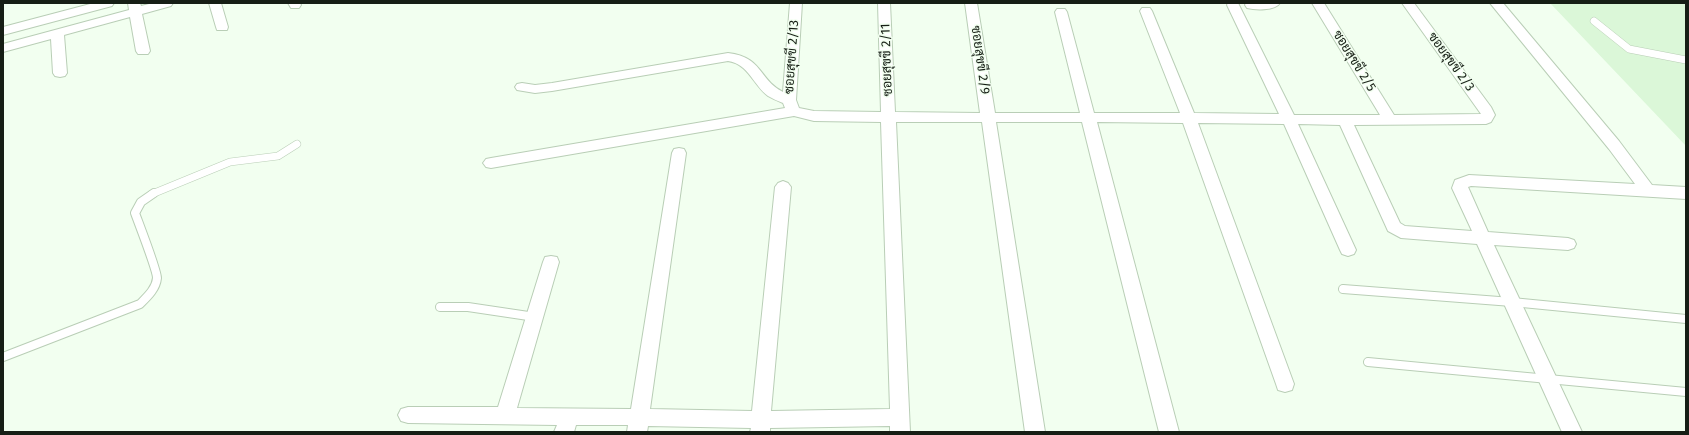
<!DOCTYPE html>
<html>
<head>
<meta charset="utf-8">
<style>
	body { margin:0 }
	#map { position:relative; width:1689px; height:435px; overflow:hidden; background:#f2fff0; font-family:"Fira Sans",sans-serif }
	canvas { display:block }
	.frame { position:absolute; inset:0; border:4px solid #161e15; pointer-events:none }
</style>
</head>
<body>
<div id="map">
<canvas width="1689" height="435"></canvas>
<div class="frame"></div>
</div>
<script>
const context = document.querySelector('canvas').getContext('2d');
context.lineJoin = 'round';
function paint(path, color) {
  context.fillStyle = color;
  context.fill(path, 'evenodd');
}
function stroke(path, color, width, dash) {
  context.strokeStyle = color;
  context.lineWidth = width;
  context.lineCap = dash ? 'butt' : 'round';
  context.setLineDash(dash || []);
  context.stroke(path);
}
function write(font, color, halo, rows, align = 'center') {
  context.font = font + ' "Fira Sans",Sarabun,sans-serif';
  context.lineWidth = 3;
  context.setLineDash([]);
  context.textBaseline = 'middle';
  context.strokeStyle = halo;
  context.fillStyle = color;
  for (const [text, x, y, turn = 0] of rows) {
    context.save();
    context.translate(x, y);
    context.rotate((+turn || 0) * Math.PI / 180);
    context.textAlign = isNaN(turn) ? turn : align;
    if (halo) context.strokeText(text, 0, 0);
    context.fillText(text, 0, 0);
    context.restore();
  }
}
const built = new Path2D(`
	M1550,3H1686V146Z`);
const serviceFar1 = new Path2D(`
	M1594,21L1629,49L1686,60
	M152,194L230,162L278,156L297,144`);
const service = new Path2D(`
	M1343,289L1512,302L1686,319
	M440,307H468L535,317
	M3,357L140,304C147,297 156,289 157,278C157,270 139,224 135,213L141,202L154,193
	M1368,362L1686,392`);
const minor = new Path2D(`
	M94,3H114L112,6L3,35V27Z
	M128,3H140L141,6L153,3H173L171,6L142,14L150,51L148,54H138L136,51L130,17L64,35L67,73L65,76L60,77L55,76L53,73L51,39L3,52V44L129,10Z
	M209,3H221L228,27L227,30H217L216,27Z
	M288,3H300L301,5L299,8H291Z
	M790,3H802L796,100L799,108L814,111L881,112L878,3H890L895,112L980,113L965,3H977L995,113H1080L1055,12L1057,9H1065L1067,12L1094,113H1180L1140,11L1142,8H1150L1152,11L1194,113L1279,114L1227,5L1228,3H1238L1294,115H1380L1312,3H1324L1394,115L1481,114L1402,3H1414L1491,107L1495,115L1491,122L1486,124L1354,125L1400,223L1405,226L1472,231L1452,188L1455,180L1469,175L1635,184L1609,149L1490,3H1503L1619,141L1652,185L1686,187V199L1471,186L1468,187L1488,232L1568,238L1574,240L1576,244L1574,248L1568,250L1494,245L1582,432H1562L1477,244L1401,238L1388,231L1340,125L1298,124L1356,250L1354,254L1348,256L1342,254L1340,250L1284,124L1198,123L1294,384L1292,390L1285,392L1278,390L1276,384L1183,123L1097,122L1179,432H1159L1082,122H996L1045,432H1025L982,122H896L910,432H890V426L770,428V432H750L751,428L648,426L647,432H627L628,425H576L574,432H554L557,425L408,423L401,421L398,415L401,409L408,407H498L543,262L545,257L551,256L557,257L559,262L517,408L631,409L672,153L674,149L679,148L684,149L686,153L650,409L752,411L775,187L778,183L783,181L788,183L791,187L771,411L890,409L881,122L814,121L794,116L491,168L486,167L483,163L486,159L491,158L785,108L783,103C778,101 773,99 768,96C753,85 749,64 728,61L552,91L535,93L517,90L515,87L517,84L522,83L535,85L552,83L728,53C763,57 758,79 783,92Z
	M1246,3H1280C1275,11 1255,10 1247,8L1245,5Z`);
const streetNames = [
	["ซอยสุขขี 2/13",792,57,-86],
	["ซอยสุขขี 2/11",887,60,-92],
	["ซอยสุขขี 2/9",980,60,82],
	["ซอยสุขขี 2/5",1354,61,58],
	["ซอยสุขขี 2/3",1451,62,54]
];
paint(built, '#dbf7d8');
stroke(serviceFar1, '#b9ceb6', 8);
stroke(service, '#b9ceb6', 10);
stroke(minor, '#b9ceb6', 2);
stroke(serviceFar1, '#fff', 7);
stroke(service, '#fff', 8);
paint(minor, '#fff');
write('13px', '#161e15', '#f2fff0', streetNames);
</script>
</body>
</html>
